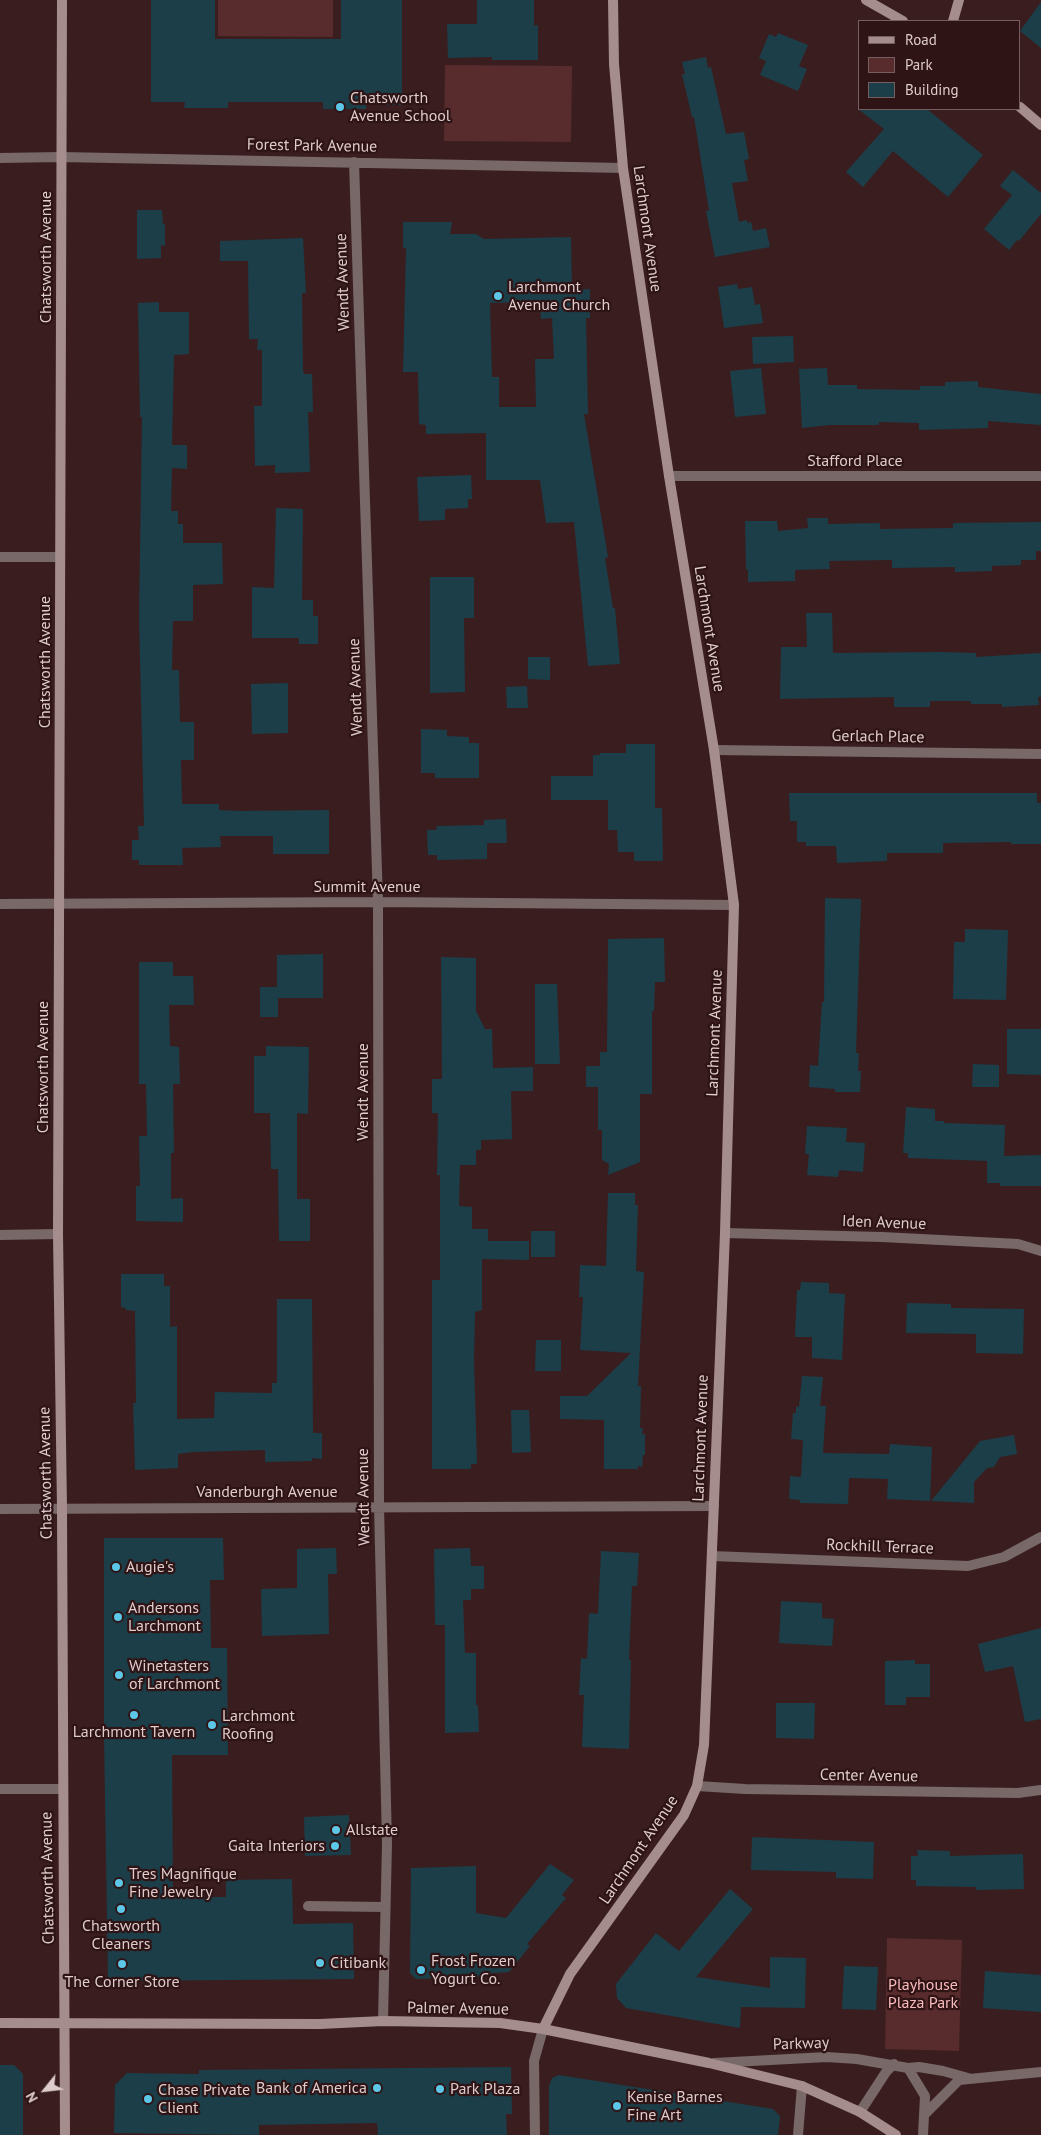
<!DOCTYPE html>
<html>
<head>
<meta charset="utf-8">
<style>
	body { margin:0 }
	#map { position:relative; width:1041px; height:2135px; overflow:hidden; background:#3a1e1f; font-family:"PT Sans",sans-serif }
	canvas { display:block }
	.legend { position:absolute; left:858px; top:20px; width:162px; height:90px; box-sizing:border-box; background:#2f1416; border:1px solid #755e5f; margin:0; padding:6px 9px; list-style:none; font-size:15px; color:#dfcccc }
	.legend li { display:flex; align-items:center; gap:10px; height:25px }
	.legend b { width:25px; border:1px solid #755e5f }
	.north { position:absolute; left:20px; top:2065px; width:50px; height:50px; -webkit-text-stroke:4px #2f1416; paint-order:stroke; rotate:241deg; font-size:14px; font-weight:700; line-height:20px; text-align:center; color:#dfcccc }
	.north::after { content:''; display:block; margin:auto; width:18px; height:22px; background:#dfcccc; clip-path:polygon(50% 0,100% 100%,50% 72%,0 100%) }
</style>
</head>
<body>
<div id="map">
<canvas width="1041" height="2135"></canvas>
<ul class="legend">
<li><b style="height:6px;background:#a68d8d"></b>Road</li>
<li><b style="height:14px;background:#582b2d"></b>Park</li>
<li><b style="height:14px;background:#1b3e49"></b>Building</li>
</ul>
<div class="north">N</div>
</div>
<script>
const context = document.querySelector('canvas').getContext('2d');
context.lineJoin = 'round';
function paint(path, color) {
  context.fillStyle = color;
  context.fill(path, 'evenodd');
}
function stroke(path, color, width, dash) {
  context.strokeStyle = color;
  context.lineWidth = width;
  context.lineCap = dash ? 'butt' : 'round';
  context.setLineDash(dash || []);
  context.stroke(path);
}
function write(font, color, halo, rows, align = 'center') {
  context.font = font + ' "PT Sans",sans-serif';
  context.lineWidth = 4.5;
  context.setLineDash([]);
  context.textBaseline = 'middle';
  context.strokeStyle = halo;
  context.fillStyle = color;
  for (const [text, x, y, turn = 0] of rows) {
    context.save();
    context.translate(x, y);
    context.rotate((+turn || 0) * Math.PI / 180);
    context.textAlign = isNaN(turn) ? turn : align;
    if (halo) context.strokeText(text, 0, 0);
    context.fillText(text, 0, 0);
    context.restore();
  }
}
const green = new Path2D(`
	M218,0H333V37L218,36Z
	M445,65L572,66L571,142L444,141Z
	M887,1938L962,1940L959,2051L885,2049Z`);
const building = new Path2D(`
	M151,0H215V39H341V0H402V105H366V109H323V102H228V108H184L185,102H151Z
	M477,0H534V26L538,25V60H492V57L448,58L447,24H477Z
	M1041,2V48L1020,31Z
	M778,33L808,45L799,66L807,69L798,91L760,75L766,61L759,58L769,34L776,37Z
	M706,57L708,68L711,67L726,134L744,132L749,159L744,160L748,181L732,183L739,222L747,220V223L751,222L753,231L766,228L770,247L715,257L706,211H709L694,117H692L682,74H685L682,62Z
	M858,109H927L983,155L948,197L893,151L863,187L846,172L884,129Z
	M1013,170L1041,193V214L1019,241L1017,240L1009,250L984,229L1012,195L1000,186Z
	M137,210H162L163,224H165V246L161,245V258L137,259Z
	M403,222H452L450,234H476L484,239L571,237L572,290L590,289V318H586L588,414H584L608,557L605,558L613,608H615L620,664L588,666L574,522L546,523L540,480H486V433L426,434V425L419,424L418,372H403L406,248H403ZM540,302L541,319L552,318L554,359H535L536,407H499V377H492L490,303Z
	M303,238L306,293H302L303,371L304,374H312L313,412H308L310,472L275,473V465L255,466L254,406H262V350H257L258,339H249L248,261H220V241Z
	M737,284L738,289L752,287L755,305L760,304L763,323L724,328L718,287Z
	M159,302V312H189V354L174,355L172,445H187V469L172,468L171,511H178V524H183V543H222L223,584L193,585V621H173L172,670H179L180,722H194V760H181L182,804H219V810L240,811L329,810V854H273V836H220L221,847L182,848L183,865H139V860H132V840H139L138,826H144L139,618L142,417H140L138,303Z
	M793,336L794,362L753,364L752,337Z
	M761,368L766,414L735,417L730,371Z
	M827,368L828,385H857V389L920,390V386H945V382L978,381V387L1041,394V425L988,421V428L919,430V423L879,422V425H830L802,428L799,369Z
	M471,475L472,499H468V508L445,509V520L419,521L417,477Z
	M276,508L303,509L302,600H313V616H318V644H299V638H252V587L274,588Z
	M807,518H828V524L880,523V529L953,528V523L1041,522V551H1036V560H1021V565L992,566V571L955,572V567L892,568V560L829,561L830,569L795,570V581L748,582V570L746,569L745,521H777L778,531L808,528Z
	M430,577H474V618H464L465,692L430,693Z
	M806,613H832L833,653L942,652L976,653V657L1041,653V697H1038L1039,705L1002,707V704H971V701H930V707H894V697L780,699L781,647H807Z
	M528,657H550V680L528,679Z
	M288,683V733L252,734L251,684Z
	M527,686L528,708H507L506,687Z
	M421,729L447,730V736L469,737V743H479V778H435V773H421Z
	M626,744H655V808H662L663,861H634V852H618L617,830H608V800H551V776H593V755H600V753H626Z
	M789,793H1037V803H1041V844H1011V842L943,843V853H887V861L837,863L836,846H806V842H797V821H790Z
	M506,819L507,843H487V859L437,860V855H428L427,830H436L437,826L484,825V820Z
	M825,898L861,899L856,1053H859L858,1071H861L860,1092H835V1089L809,1087L810,1065L818,1066L822,1002H824Z
	M965,929L1008,930L1006,1000L953,999L954,942H965Z
	M664,938L665,982H655L654,1011H652V1094H640V1162L608,1175L609,1164L602,1160V1130H598V1087H586V1066H600V1052H607L608,939Z
	M323,954V998H278V1017H260V987H277V955Z
	M441,957L476,958V1011L485,1029H492L493,1068L533,1067V1091H511L512,1139L481,1140V1150H476V1165H460L459,1206L472,1207V1229H488V1241H529V1260L482,1259V1310L475,1312L474,1360L477,1464H471V1469H432V1280H440V1175H437L438,1113H432V1079H442Z
	M139,962H173V976H193L194,1005H169L170,1046L179,1047L180,1084H173L174,1153H171V1199L183,1198V1222L136,1221V1186H140L139,1136H147L146,1084H139Z
	M535,984H557L560,1064H535Z
	M1007,1029H1041V1075L1007,1074Z
	M266,1046L309,1047L308,1114L297,1113V1199H310V1241H279L278,1169H271L270,1113H254V1056H266Z
	M973,1064L999,1065V1087H972Z
	M906,1107L935,1109V1121H944V1123L1005,1125L1004,1156L1041,1155V1186H1000V1183H987V1161L908,1158V1153H903Z
	M807,1126L847,1128L846,1142L865,1143L863,1172L839,1170L838,1177L807,1175L809,1154H805Z
	M608,1193H635V1205H638L636,1271L644,1272L638,1386H641L640,1428H643L642,1434H645V1455H643L642,1467L638,1466V1469H604V1420L560,1419V1396H587L631,1353L580,1350L583,1297H579L580,1265L606,1266Z
	M531,1231H555V1257H531Z
	M121,1274H164V1286H170V1327L177,1326V1419L214,1418L215,1392L272,1393V1383H277V1299H312L313,1433H322V1459L312,1458V1461L265,1462V1450L193,1452L178,1454V1468L135,1470L133,1403H136L135,1311L126,1310L125,1308L121,1307Z
	M801,1282L829,1283V1293L845,1294L842,1360L812,1358V1337H795L797,1290H800Z
	M907,1303L951,1304V1308L1024,1309L1023,1354L976,1353V1334L906,1333Z
	M536,1340H561V1371H535Z
	M802,1376L823,1377L820,1406H826L823,1453L889,1454L890,1444L932,1447L930,1501L887,1499L888,1479L849,1478L848,1504L800,1503V1500L789,1499L790,1476L801,1477L803,1440L791,1439L793,1413H796V1406L799,1407Z
	M511,1410H529L531,1452L512,1453Z
	M1014,1435L1017,1454L1000,1457L994,1467L987,1468L974,1482V1503L931,1501L980,1441Z
	M104,1538H223L224,1580H210L211,1648H227L228,1755H172L173,1897H226V1880L292,1879L293,1924L353,1923L354,1979L108,1981L104,1736Z
	M336,1548L337,1574H328L329,1634L262,1636L261,1589L297,1588V1549Z
	M470,1548L471,1566H484V1589H471V1600H463L465,1653H476V1705H478L479,1732L445,1733V1625H435L434,1549Z
	M601,1551L639,1553L637,1586H632L629,1660H631L629,1749L582,1747L584,1695H579L581,1658L587,1659L589,1613L598,1614Z
	M781,1601L822,1603V1618L834,1619L832,1646L779,1643Z
	M1041,1628V1719L1025,1722L1013,1666L985,1672L978,1644Z
	M915,1660V1664H930V1697H906V1705H885V1661Z
	M776,1703H815L814,1739L776,1738Z
	M349,1815L351,1855L305,1856L304,1817Z
	M752,1837L874,1842L873,1879L836,1878V1872L751,1870Z
	M917,1850L950,1851V1856L1023,1854L1024,1889L976,1890V1887L916,1886V1880H911V1856H918Z
	M550,1864L574,1880L562,1895L566,1898L527,1944L530,1946L509,1972L481,1974V1977L416,1979L410,1973L411,1868L476,1866V1913L506,1918Z
	M730,1889L753,1909L696,1977L770,1988V1957L806,1958L805,2008L741,2007L740,2028L626,2008L617,1998L616,1984L656,1933L679,1951Z
	M844,1966L878,1967L876,2010L842,2009Z
	M985,1971L1041,1975V2012L983,2008Z
	M0,2065H14L23,2074V2135H0Z
	M511,2067L512,2114H506L507,2135H378L377,2123L259,2125V2135L114,2133L115,2085L127,2073L199,2074V2070Z
	M559,2075L773,2109L780,2116L778,2135H549V2086L552,2078Z`);
const lane = new Path2D(`
	M0,1789H62
	M308,1906L385,1907`);
const street = new Path2D(`
	M0,158L61,157L623,168
	M354,162L378,902L379,1506L387,1843L383,2021
	M669,476H1041
	M0,557H60
	M714,750L1041,754
	M0,904L378,902L734,905
	M725,1233L882,1237L1018,1244L1041,1251
	M0,1235L58,1234
	M0,1509L714,1506
	M712,1556L968,1566L1004,1557L1041,1537
	M697,1786L745,1789L1018,1793L1041,1790
	M714,2063L827,2057L857,2059L908,2068L919,2067L943,2071L968,2078
	M908,2068L925,2096L923,2135
	M860,2112L886,2072L894,2064
	M926,2113L959,2080L1041,2072
	M535,2135L534,2061L543,2029
	M798,2135L802,2086`);
const secondary = new Path2D(`
	M62,0L58,1234L62,1509L65,2135
	M866,0L903,21
	M953,21L959,0
	M1020,107L1041,125
	M0,2023L320,2024L383,2021L500,2023L543,2029L709,2063L802,2086L860,2112L896,2135
	M543,2029L570,1974L684,1815L697,1786L704,1745L725,1233L734,905L714,750L669,476L623,168L614,64L613,0`);
const markers = [
	[340,107,5,"#5cc7e7"],
	[498,296,5,"#5cc7e7"],
	[116,1567,5,"#5cc7e7"],
	[118,1617,5,"#5cc7e7"],
	[119,1675,5,"#5cc7e7"],
	[134,1715,5,"#5cc7e7"],
	[212,1725,5,"#5cc7e7"],
	[336,1830,5,"#5cc7e7"],
	[335,1846,5,"#5cc7e7"],
	[119,1883,5,"#5cc7e7"],
	[121,1909,5,"#5cc7e7"],
	[320,1963,5,"#5cc7e7"],
	[122,1964,5,"#5cc7e7"],
	[421,1970,5,"#5cc7e7"],
	[377,2088,5,"#5cc7e7"],
	[440,2089,5,"#5cc7e7"],
	[148,2099,5,"#5cc7e7"],
	[617,2106,5,"#5cc7e7"]
];
const poiNames = [
	["Chatsworth",350,98],
	["Avenue School",350,116],
	["Larchmont",508,287],
	["Avenue Church",508,305],
	["Augie's",126,1567],
	["Andersons",128,1608],
	["Larchmont",128,1626],
	["Winetasters",129,1666],
	["of Larchmont",129,1684],
	["Larchmont",222,1716],
	["Roofing",222,1734],
	["Larchmont Tavern",134,1732,"center"],
	["Allstate",346,1830],
	["Gaita Interiors",325,1846,"right"],
	["Tres Magnifique",129,1874],
	["Fine Jewelry",129,1892],
	["Chatsworth",121,1926,"center"],
	["Cleaners",121,1944,"center"],
	["Frost Frozen",431,1961],
	["Yogurt Co.",431,1979],
	["Citibank",330,1963],
	["The Corner Store",122,1982,"center"],
	["Bank of America",367,2088,"right"],
	["Park Plaza",450,2089],
	["Chase Private",158,2090],
	["Client",158,2108],
	["Kenise Barnes",627,2097],
	["Fine Art",627,2115]
];
const streetNames = [
	["Forest Park Avenue",312,146,1],
	["Larchmont Avenue",647,229,82],
	["Chatsworth Avenue",46,257,-90],
	["Wendt Avenue",343,282,-92],
	["Stafford Place",855,461],
	["Larchmont Avenue",709,629,81],
	["Chatsworth Avenue",45,662,-90],
	["Wendt Avenue",356,687,-92],
	["Gerlach Place",878,737,1],
	["Summit Avenue",367,887],
	["Larchmont Avenue",715,1033,-88],
	["Chatsworth Avenue",43,1067,-90],
	["Wendt Avenue",363,1092,-90],
	["Iden Avenue",884,1223,2],
	["Larchmont Avenue",701,1438,-88],
	["Chatsworth Avenue",46,1473,-91],
	["Vanderburgh Avenue",267,1492],
	["Wendt Avenue",364,1497,-91],
	["Rockhill Terrace",880,1547,2],
	["Center Avenue",869,1776,1],
	["Larchmont Avenue",639,1850,-56],
	["Chatsworth Avenue",48,1878,-91],
	["Palmer Avenue",458,2009,1],
	["Parkway",801,2044,-2]
];
const parkNames = [
	["Playhouse",923,1985],
	["Plaza Park",923,2003]
];
paint(green, '#582b2d');
paint(building, '#1b3e49');
stroke(lane, '#786868', 10);
stroke(street, '#786868', 10);
stroke(secondary, '#a68d8d', 10);
for (const [x, y, r, color] of markers) {
  const dot = new Path2D();
  dot.arc(x, y, r, 0, 2 * Math.PI);
  context.fillStyle = color;
  context.fill(dot);
  stroke(dot, '#2f1416', 2);
}
write('16px', '#dfcccc', '#2f1416', poiNames, 'left');
write('16px', '#dfcccc', '#2f1416', streetNames);
write('16px', '#fabbbc', '#2f1416', parkNames);
</script>
</body>
</html>
